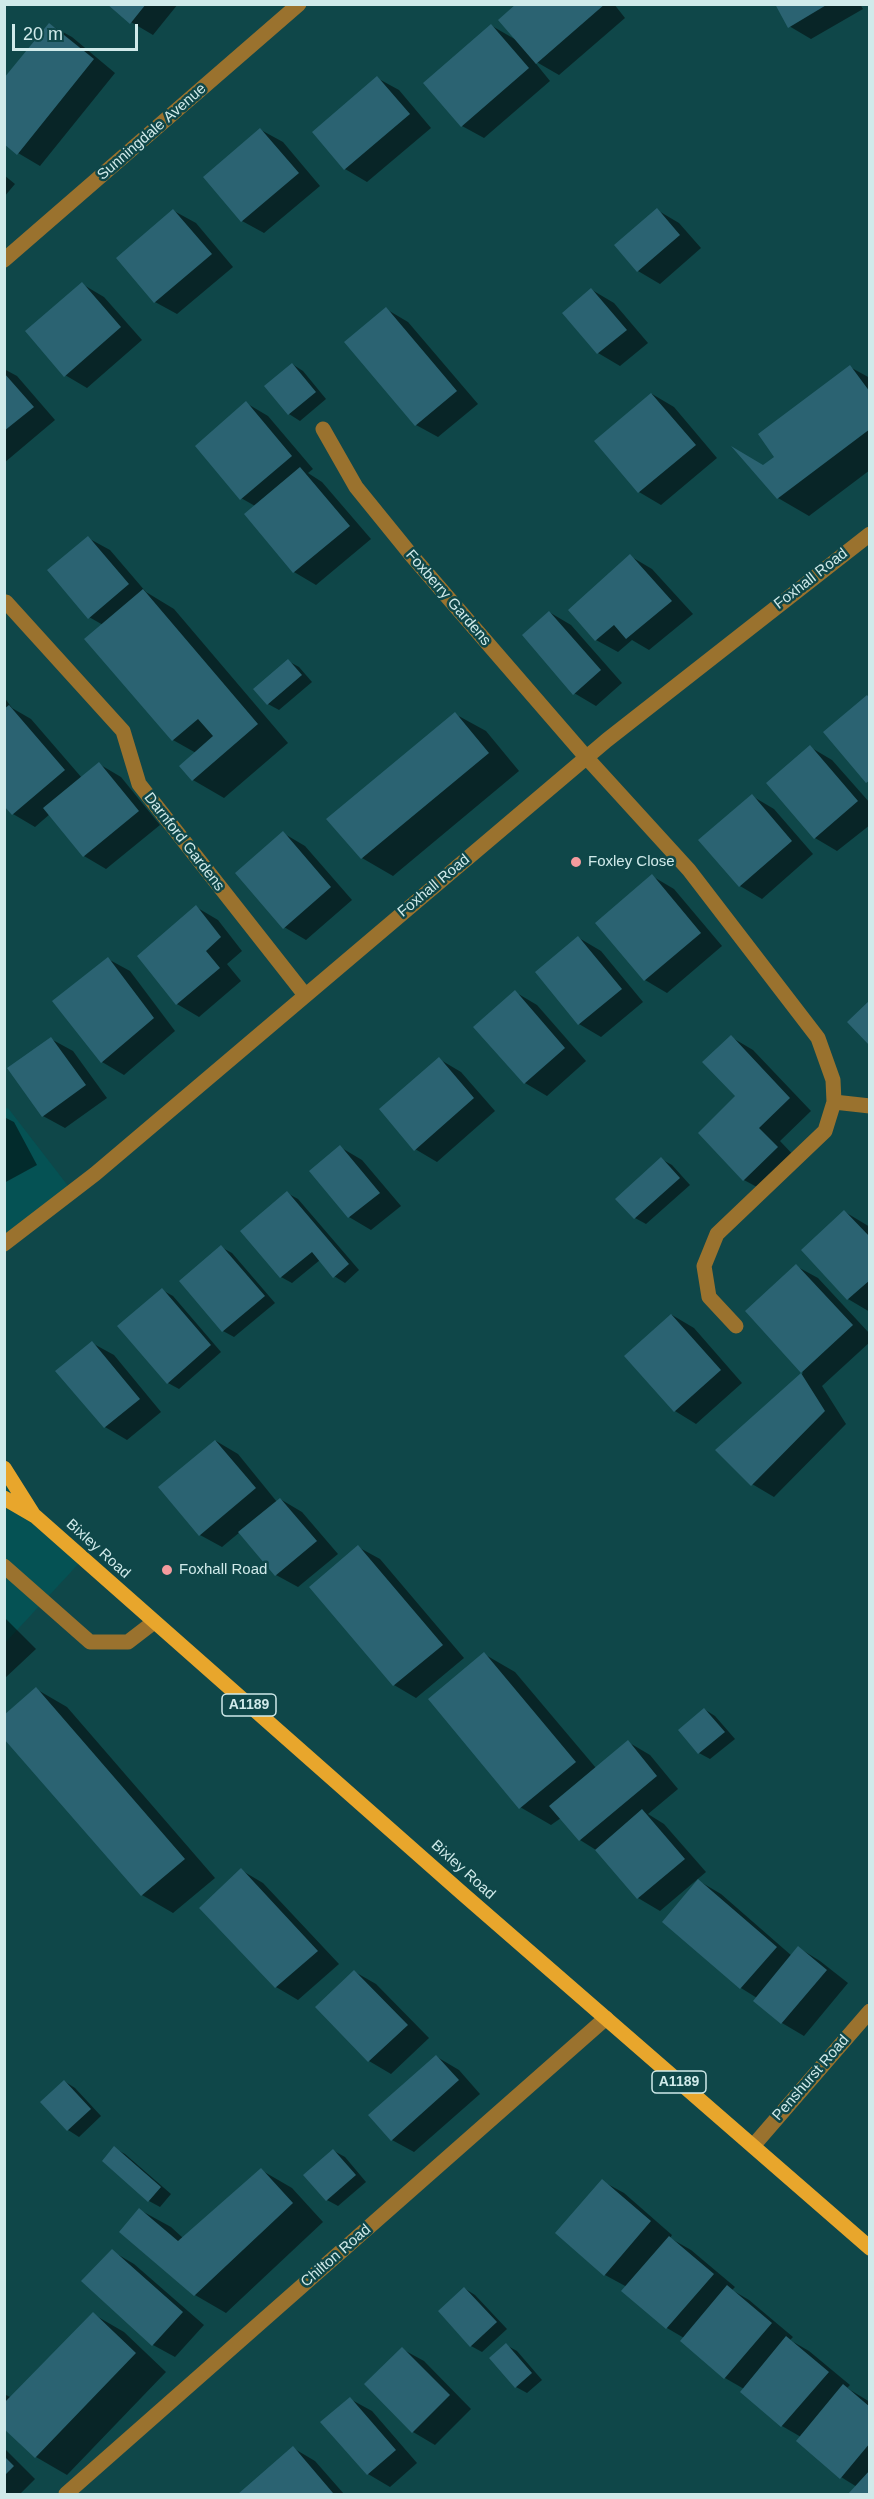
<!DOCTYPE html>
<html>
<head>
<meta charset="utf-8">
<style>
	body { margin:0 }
	#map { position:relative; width:874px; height:2499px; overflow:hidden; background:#0f4749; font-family:Helvetica,sans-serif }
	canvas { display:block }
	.frame { position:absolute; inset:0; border:6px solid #d0eaea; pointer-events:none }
	.scale { position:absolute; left:12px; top:24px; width:126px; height:27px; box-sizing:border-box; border:3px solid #d0eaea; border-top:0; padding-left:8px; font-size:18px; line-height:21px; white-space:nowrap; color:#d0eaea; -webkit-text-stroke:4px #0f4749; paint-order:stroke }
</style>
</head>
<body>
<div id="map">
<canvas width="874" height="2499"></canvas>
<div class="frame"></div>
<div class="scale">20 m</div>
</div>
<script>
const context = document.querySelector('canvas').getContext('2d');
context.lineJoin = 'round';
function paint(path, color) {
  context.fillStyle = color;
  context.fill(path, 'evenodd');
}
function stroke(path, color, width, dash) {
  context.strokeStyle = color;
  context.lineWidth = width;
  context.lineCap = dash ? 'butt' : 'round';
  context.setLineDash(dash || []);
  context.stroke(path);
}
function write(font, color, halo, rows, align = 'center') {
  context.font = font + ' Helvetica,sans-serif';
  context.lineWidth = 5;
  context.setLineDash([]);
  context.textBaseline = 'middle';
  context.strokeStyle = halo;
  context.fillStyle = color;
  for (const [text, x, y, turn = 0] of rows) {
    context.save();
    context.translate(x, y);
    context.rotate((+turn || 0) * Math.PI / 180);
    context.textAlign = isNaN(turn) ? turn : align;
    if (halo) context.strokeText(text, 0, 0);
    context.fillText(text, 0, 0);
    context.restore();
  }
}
const built = new Path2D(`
	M8,1108L72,1191L5,1245L4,1109Z
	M4,1474L83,1559L5,1643H4Z`);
const shadow = new Path2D(`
	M110,4H178L153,35L131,22Z
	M518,4H614L625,18L559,75L533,60L550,81L484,138L462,126L492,26L518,41Z
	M776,4H860L863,9L811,39L789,26Z
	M50,25L72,37L115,73L40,166L18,153Z
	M377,78L399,90L431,128L367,182L345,169L314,133Z
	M261,130L283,142L320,186L264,233L242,221Z
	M4,175L15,184L4,197Z
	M657,210L679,223L701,248L660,284L638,271L616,246Z
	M174,211L196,223L233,267L177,314L155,302Z
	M82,284L104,297L142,340L87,388L65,375Z
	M592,290L614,303L648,343L620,366L598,353L564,313Z
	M386,309L408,322L478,404L438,437L416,425Z
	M292,364L303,371L326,399L300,421L289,414L266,386Z
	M850,367L870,378V470L809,516L778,498L764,467L776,457Z
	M4,369L17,376L55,420L4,463Z
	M652,394L674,407L717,458L661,505L639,492Z
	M246,403L268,416L313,469L308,473L322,482L371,539L316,585L294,572L246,514L255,506L241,498Z
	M88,538L110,550L146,592L174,609L288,743L224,798L193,780L196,753L173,740L103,625L89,617Z
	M630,556L652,569L693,614L649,650L632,640L618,652L596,640Z
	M549,612L571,625L622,683L596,706L574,693Z
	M288,661L299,667L312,682L279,710L268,704Z
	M4,697L12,708L31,719L82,778L99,764L121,777L160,825L106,869L84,856L50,814L35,827L13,814L4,804Z
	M455,714L486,731L519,771L393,876L362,858Z
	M810,747L832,760L870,803V825L837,851L815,838Z
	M752,796L774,809L813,854L762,899L740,886Z
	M283,833L305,846L352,900L306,940L284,927Z
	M652,876L674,889L722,946L667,993L645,980Z
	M196,907L218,920L242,951L227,964L241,981L199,1017L177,1004L139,956Z
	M579,938L601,951L643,1002L601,1037L579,1024L537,973Z
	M108,959L130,971L175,1031L124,1075L102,1062Z
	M515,992L537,1005L586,1061L547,1096L525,1083L475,1027Z
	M731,1037L753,1050L811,1111L780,1141L799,1161L766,1192L744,1180Z
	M51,1039L73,1051L107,1098L65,1128L43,1116Z
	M439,1059L461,1072L495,1111L437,1162L415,1149Z
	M4,1117L14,1122L37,1165L4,1183Z
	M340,1147L362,1160L401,1206L371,1230L349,1217L311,1171Z
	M661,1159L672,1165L690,1185L646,1224L635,1218Z
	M287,1193L298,1199L359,1270L345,1283L334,1276L320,1260L292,1283L281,1277Z
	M845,1212L870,1227V1312L848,1299Z
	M221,1247L232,1253L275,1303L234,1337L223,1331L181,1281Z
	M796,1266L818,1278L870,1334V1342L822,1386L846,1424L774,1497L752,1484L717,1450L803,1373L747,1311Z
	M162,1290L173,1296L221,1352L179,1389L168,1383Z
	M672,1315L694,1328L742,1383L696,1424L675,1411Z
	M92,1343L114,1355L161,1412L127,1440L105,1427Z
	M216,1441L238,1454L277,1502L280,1499L302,1512L338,1554L298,1587L276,1575L240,1532L222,1547L200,1535Z
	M358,1547L380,1559L464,1658L416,1698L394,1685L311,1587Z
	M4,1617L36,1649L4,1679Z
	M484,1654L515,1672L596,1768L628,1742L650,1755L678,1789L648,1814L664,1824L706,1872L660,1911L638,1898L596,1850L580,1840L561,1818L551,1825L520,1807Z
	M36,1689L67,1707L215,1878L173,1913L142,1895L4,1737Z
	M704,1709L715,1716L735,1739L710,1759L699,1753Z
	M241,1870L263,1883L339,1964L298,2000L276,1987Z
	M699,1881L721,1894L792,1956L799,1948L820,1961L848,1983L804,2036L782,2023L755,2001L757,1998L741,1988L664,1922Z
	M355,1972L376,1984L429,2038L391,2074L369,2061Z
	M437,2057L459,2070L480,2094L414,2152L392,2140Z
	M64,2081L75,2088L101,2116L79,2137L68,2130L42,2102Z
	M114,2148L125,2154L171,2194L160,2207L149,2201Z
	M334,2151L345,2157L366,2182L338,2206L327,2200L305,2175Z
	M261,2170L292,2188L323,2222L226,2313L195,2295L121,2232L140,2210L171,2227L183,2238Z
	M602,2181L624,2193L672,2235L670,2238L691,2250L735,2287L732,2290L749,2300L793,2337L790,2340L809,2351L850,2385L847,2388L870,2402V2494H850L857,2487L841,2477L801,2437L782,2426L742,2391L744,2389L725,2378L682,2341L684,2338L667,2328L623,2291L627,2287L605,2275Z
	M112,2251L134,2264L204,2325L175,2357L153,2345Z
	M464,2288L475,2295L507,2329L482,2352L471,2346Z
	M93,2314L124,2332L166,2372L67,2475L36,2457L4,2427V2394L12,2398Z
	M506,2345L517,2351L542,2380L527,2393L516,2387Z
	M402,2349L424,2361L471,2409L435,2445L413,2432L366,2384Z
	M350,2399L372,2411L417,2463L390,2487L368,2474Z
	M4,2448L35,2479L20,2494H4Z
	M293,2448L315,2461L344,2494H241Z`);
const building = new Path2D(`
	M107,4H146L130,24Z
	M516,4H605L536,64L498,20Z
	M775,4H828L788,28Z
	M49,23L94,59L17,155L4,144V78Z
	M491,24L529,68L461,127L423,83Z
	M377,76L410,114L344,170L312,132Z
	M260,128L299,173L241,222L203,177Z
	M657,208L680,235L637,272L614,245Z
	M173,209L212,254L154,303L116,258Z
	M82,282L121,327L64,377L25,331Z
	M591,288L627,330L597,354L562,313Z
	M386,307L457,391L415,426L344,342Z
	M292,363L316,392L288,415L264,386Z
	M850,365L870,392V429L777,499L731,446L763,465L774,457L758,434Z
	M4,373L34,407L4,431Z
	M651,393L696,445L638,493L594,441Z
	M246,401L292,456L240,500L195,446Z
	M300,467L350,526L293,573L244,514Z
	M88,536L129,584L88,619L47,570Z
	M630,554L672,601L626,639L614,625L595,641L568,610Z
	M143,589L258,724L192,781L179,766L213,736L198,719L172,741L84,639Z
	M549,611L601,670L573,695L522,635Z
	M288,659L302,675L267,705L253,689Z
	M867,695L870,699V780L866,783L823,732Z
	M9,705L65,770L12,815L4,806V709Z
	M455,712L489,753L361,859L326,819Z
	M810,745L858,801L814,839L766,783Z
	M99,762L139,811L83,857L43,808Z
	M752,794L792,841L739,887L698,840Z
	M283,831L331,887L283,929L235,873Z
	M652,874L701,933L644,981L595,923Z
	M196,905L221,937L206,951L220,968L176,1005L137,956Z
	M578,936L622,989L578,1025L535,972Z
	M108,957L154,1018L101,1063L52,1001Z
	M515,990L565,1048L524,1084L473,1027Z
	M870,1000V1046L847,1022Z
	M731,1035L790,1098L759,1128L778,1147L743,1181L698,1133L735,1096L702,1062Z
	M51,1037L86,1085L42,1117L7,1068Z
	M439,1057L474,1098L414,1151L379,1109Z
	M340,1145L380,1193L348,1218L309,1171Z
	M661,1157L680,1178L634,1219L615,1199Z
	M287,1191L349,1264L333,1278L312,1252L280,1278L240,1231Z
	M844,1210L870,1237V1280L847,1300L801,1250Z
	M221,1245L265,1296L222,1332L179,1281Z
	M796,1264L853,1325L801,1373L745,1311Z
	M162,1288L211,1345L167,1384L117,1326Z
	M671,1314L721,1370L674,1412L624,1356Z
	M92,1341L140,1399L104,1428L55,1371Z
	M801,1373L825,1411L751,1486L715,1450Z
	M215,1440L256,1488L199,1536L158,1487Z
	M280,1498L317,1541L275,1576L238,1532Z
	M358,1545L443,1645L393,1686L309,1587Z
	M484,1652L576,1762L519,1809L428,1699Z
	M36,1687L185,1859L141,1896L4,1739V1715Z
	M704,1708L725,1732L698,1754L678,1730Z
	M628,1740L657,1776L579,1841L549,1806Z
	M642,1809L685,1859L637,1899L595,1850Z
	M241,1868L318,1951L275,1988L199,1908Z
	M698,1879L777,1947L740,1989L662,1922Z
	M798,1946L827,1970L781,2024L753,2001Z
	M354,1970L408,2025L368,2062L315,2007Z
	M436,2055L459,2080L391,2141L368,2115Z
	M64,2080L91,2109L67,2131L40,2102Z
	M114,2146L161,2187L148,2202L102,2161Z
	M333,2149L356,2175L326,2201L303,2175Z
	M261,2168L293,2203L194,2296L119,2232L139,2208L178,2241Z
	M602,2179L651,2221L604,2276L555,2233Z
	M669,2236L714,2274L666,2329L621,2291Z
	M112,2249L183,2312L152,2346L81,2281Z
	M727,2285L772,2323L724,2379L680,2341Z
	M464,2287L497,2322L470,2347L438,2311Z
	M93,2312L136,2353L35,2458L4,2429V2403Z
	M786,2336L829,2372L781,2427L740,2392Z
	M506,2343L532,2373L515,2388L489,2358Z
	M402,2347L450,2395L412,2433L364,2384Z
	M843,2384L870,2407V2443L840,2479L796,2441Z
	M350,2397L396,2450L367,2475L320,2422Z
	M293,2446L333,2493L238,2494Z
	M4,2456L14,2466L4,2476Z
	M870,2470V2494H848Z`);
const minor = new Path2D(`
	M4,260L299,4
	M323,429L356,487L412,556L586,757L689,870L818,1038L833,1080L834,1102L825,1131L717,1234L704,1266L709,1297L736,1326
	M6,602L123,731L139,784L305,995
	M834,1102L870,1106
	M4,1244L95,1174L607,740L870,534
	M4,1566L90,1642H128L154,1622
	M753,2146L870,2011
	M66,2494L606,2018`);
const major = new Path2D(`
	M4,1468L33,1514
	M4,1498L35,1516L463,1894L870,2248`);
const markers = [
	[576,862,6,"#f59b9e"],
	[167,1570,6,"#f59b9e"]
];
const shields = [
	[249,1705,54],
	[679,2082,54]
];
const shieldNames = [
	["A1189",249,1705],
	["A1189",679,2082]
];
const streetNames = [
	["Sunningdale Avenue",152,132,-41],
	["Foxhall Road",811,579,-38],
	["Foxberry Gardens",448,598,49],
	["Darnford Gardens",184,842,52],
	["Foxhall Road",434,886,-40],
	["Bixley Road",98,1549,42],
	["Bixley Road",463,1870,42],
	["Penshurst Road",811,2078,-49],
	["Chilton Road",336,2256,-41]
];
const poiNames = [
	["Foxley Close",588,862],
	["Foxhall Road",179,1570]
];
paint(built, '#055254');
paint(shadow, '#0007');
paint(building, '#2b6372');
stroke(minor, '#9a722e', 15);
stroke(major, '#e8a62c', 15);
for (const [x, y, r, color] of markers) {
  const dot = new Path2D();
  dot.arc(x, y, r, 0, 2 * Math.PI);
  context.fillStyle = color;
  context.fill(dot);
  stroke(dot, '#0f4749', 2);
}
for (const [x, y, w] of shields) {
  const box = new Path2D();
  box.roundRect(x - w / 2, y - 11, w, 22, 4.5);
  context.fillStyle = '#0f4749';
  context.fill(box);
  stroke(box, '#d0eaea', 1.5);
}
write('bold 14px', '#d0eaea', null, shieldNames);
write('15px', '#d0eaea', '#0f4749', streetNames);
write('15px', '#d0eaea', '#0f4749', poiNames, 'left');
</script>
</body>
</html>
